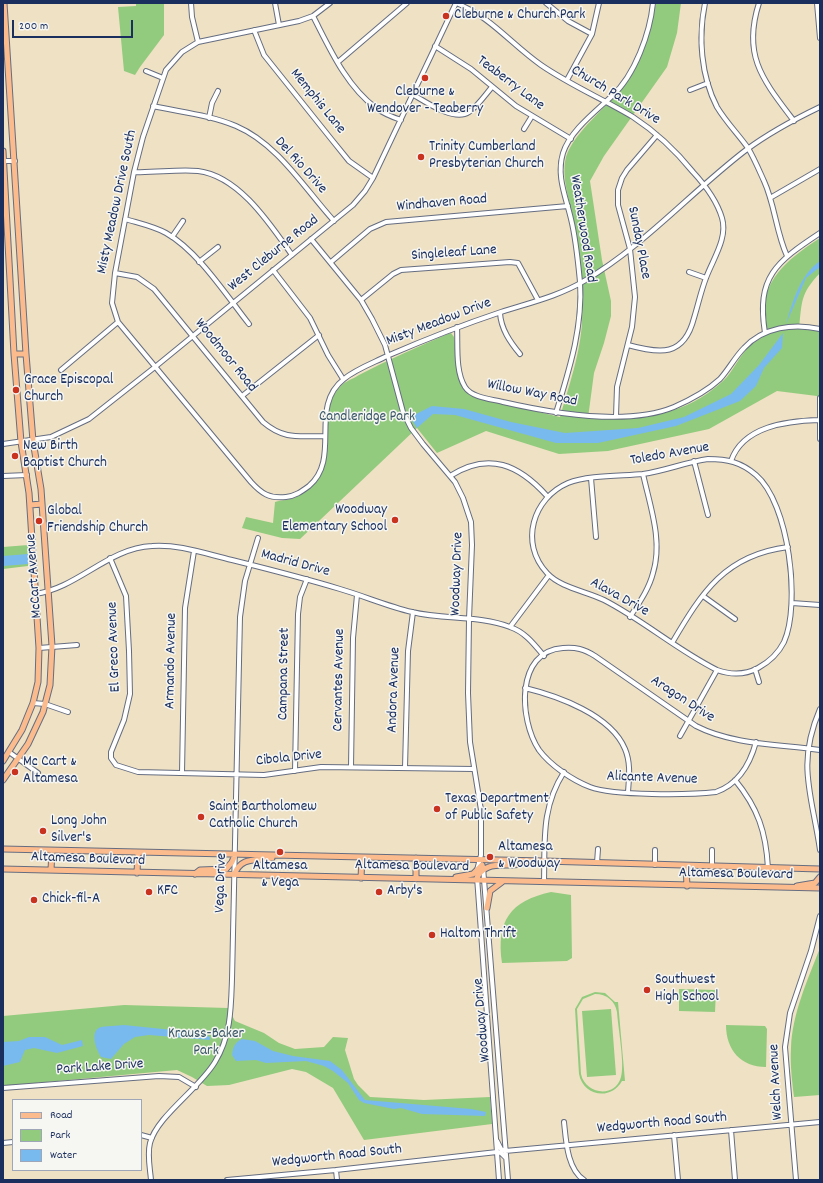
<!DOCTYPE html>
<html>
<head>
<meta charset="utf-8">
<style>
	body { margin:0 }
	#map { position:relative; width:823px; height:1183px; overflow:hidden; background:#efe1c3; font-family:Dekko,sans-serif }
	canvas { display:block }
	.frame { position:absolute; inset:0; border:4px solid #1b2f5e; pointer-events:none }
	.legend { position:absolute; left:12px; top:1099px; width:130px; height:72px; box-sizing:border-box; background:#f6f6f2; border:1px solid #9ea6b7; margin:0; padding:5px 7px; list-style:none; font-size:12px; color:#1b2f5e }
	.legend li { display:flex; align-items:center; gap:8px; height:20px }
	.legend b { width:20px; border:1px solid #9ea6b7 }
	.scale { position:absolute; left:12px; top:20px; width:121px; height:18px; box-sizing:border-box; border:2px solid #1b2f5e; border-top:0; padding-left:5px; font-size:12px; line-height:14px; white-space:nowrap; color:#1b2f5e; -webkit-text-stroke:3px #f6f6f2; paint-order:stroke }
</style>
</head>
<body>
<div id="map">
<canvas width="823" height="1183"></canvas>
<div class="frame"></div>
<ul class="legend">
<li><b style="height:5px;background:#fbbb8c"></b>Road</li>
<li><b style="height:11px;background:#92cb7e"></b>Park</li>
<li><b style="height:11px;background:#79baee"></b>Water</li>
</ul>
<div class="scale">200 m</div>
</div>
<script>
const context = document.querySelector('canvas').getContext('2d');
context.lineJoin = 'round';
function paint(path, color) {
  context.fillStyle = color;
  context.fill(path, 'evenodd');
}
function stroke(path, color, width, dash) {
  context.strokeStyle = color;
  context.lineWidth = width;
  context.lineCap = dash ? 'butt' : 'round';
  context.setLineDash(dash || []);
  context.stroke(path);
}
function write(font, color, halo, rows, align = 'center') {
  context.font = font + ' Dekko,sans-serif';
  context.lineWidth = 3;
  context.setLineDash([]);
  context.textBaseline = 'middle';
  context.strokeStyle = halo;
  context.fillStyle = color;
  for (const [text, x, y, turn = 0] of rows) {
    context.save();
    context.translate(x, y);
    context.rotate((+turn || 0) * Math.PI / 180);
    context.textAlign = isNaN(turn) ? turn : align;
    if (halo) context.strokeText(text, 0, 0);
    context.fillText(text, 0, 0);
    context.restore();
  }
}
const green = new Path2D(`
	M136,3H164V35L140,67L135,75L124,71L118,7L136,6Z
	M656,3H681L677,33L667,67L604,156L590,181L602,260L611,301V316L604,343L594,373L588,418C641,418 681,419 723,381C734,371 739,355 751,345C755,341 762,338 766,335C766,327 764,319 764,311C764,276 794,255 820,238V273C800,294 802,302 799,329L820,331V410H817V396L777,391L709,429L608,451L559,454L486,431L437,453L417,428L300,539L282,538L242,528L246,517L273,523L275,502C282,500 291,500 296,497C347,470 309,423 339,388C343,382 353,379 359,375C388,360 417,347 448,334L451,333L454,337L460,378L472,394L487,400L560,417C570,382 584,344 582,307C581,282 580,256 576,232C573,208 560,181 566,157C574,132 607,107 623,87C643,63 650,33 656,3Z
	M28,545V566L3,569V547Z
	M551,892L571,895L572,958L567,961L502,963C496,921 510,901 551,892Z
	M820,948V1095L794,1097C792,1081 790,1064 791,1048C792,1014 808,979 820,948Z
	M679,989L716,990L715,1012L679,1011Z
	M595,992L605,993L615,1002H618L625,1081H622C611,1101 583,1096 579,1074L575,1009L582,997ZM595,994C607,994 615,1001 617,1012C618,1028 625,1064 621,1077C615,1099 585,1094 581,1074L577,1009L583,999Z
	M124,1005L228,1008L235,1021L264,1033L279,1043L295,1049L324,1047L333,1037L348,1038L345,1050L354,1079L358,1085L370,1097L424,1100L490,1097L492,1124L364,1140L333,1088L306,1072L292,1069L229,1085L207,1086L192,1077L177,1070L3,1086V1016Z
	M611,1009L616,1075L587,1077L582,1011Z
	M726,1025L765,1026L767,1029L766,1067C741,1067 726,1050 726,1025Z`);
const water = new Path2D(`
	M820,261V267L806,278L786,324C793,301 800,275 820,261Z
	M783,333L782,348L764,368L756,386L740,401L676,426L598,443H556L455,415L433,414L417,428L410,417L432,406L464,409L511,422L565,433L638,428L684,417L731,394L759,365Z
	M28,554V564L3,566V556Z
	M124,1025L202,1033L210,1037V1040L149,1035L135,1037L124,1044L111,1059L101,1057C96,1049 89,1031 101,1027C104,1026 118,1026 124,1025Z
	M29,1037H45L62,1045L82,1040L83,1046L57,1053L34,1048L25,1050L20,1062L3,1066V1042L19,1041Z
	M242,1039L255,1041L273,1051L293,1056L330,1061L342,1070L365,1100L471,1109L486,1112L485,1116L422,1114L401,1108L394,1109L364,1103L359,1100L348,1083L333,1071L324,1066L306,1061L266,1063L256,1060L236,1061L232,1055C233,1047 235,1042 242,1039Z`);
const minor = new Path2D(`
	M191,3L192,17L198,42
	M275,3L279,25
	M330,3L313,16L299,21L198,42L182,52L166,70L143,137L134,172L115,273L112,303L118,322L251,482C261,493 269,499 286,497C295,496 301,492 309,486C342,458 308,407 344,379C356,369 373,363 387,356C424,340 462,325 501,312C529,303 559,296 584,281C644,246 691,192 746,150C769,133 795,119 820,107
	M456,3C490,16 512,45 541,65C570,85 603,99 633,117C656,132 676,151 693,172C705,185 717,201 722,218C728,238 713,259 706,278C701,291 698,305 694,318C684,357 660,354 628,345
	M546,3L568,21L592,34
	M705,3C698,37 701,76 717,107C726,122 738,134 748,148C754,158 759,170 764,181C775,205 776,232 787,256
	M759,3C742,56 763,80 794,121
	M817,3L820,38
	M313,16C329,47 346,86 376,108C383,113 392,117 401,120
	M254,30L264,55L332,140L349,161L373,178
	M435,46L471,69L516,106L571,139
	M338,62L407,3
	M146,71L163,78
	M567,80L592,34L599,3
	M690,90L708,83
	M412,94C426,102 454,122 469,112C478,106 485,95 492,87
	M153,106C180,112 210,115 236,126C278,144 304,188 334,221
	M209,118L212,103L218,91
	M524,129L532,116
	M3,161H15
	M134,172C155,173 177,169 198,171C239,176 270,224 292,255
	M770,198L820,169
	M125,219C138,223 153,226 166,233C198,251 226,295 249,324
	M172,237L183,221
	M311,239L361,300L372,319L385,345L403,412L411,428L423,444L455,482L463,498L471,522L472,545L469,619L468,693L470,742L481,810V855L477,870
	M199,262L218,247
	M331,262L370,229L386,222L568,206
	M273,270L310,318L328,355L343,379
	M689,272L706,278
	M115,273L137,277L154,289L263,422C284,440 299,436 325,436
	M361,300L393,274L401,270L510,262L518,263L538,300
	M500,313C501,329 510,342 520,354
	M457,327C458,345 455,371 465,387C472,398 492,399 503,402C551,413 628,426 674,407C690,400 707,391 720,379C729,369 735,357 744,348C763,327 794,323 820,329
	M765,333C756,277 776,262 820,233
	M61,370L118,322
	M242,396L319,335
	M820,398V439
	M556,413C569,370 583,328 580,282C578,261 576,239 571,219C566,197 556,176 563,153C570,131 595,112 612,96C635,75 650,33 653,3
	M616,416L617,387L632,327L635,297L630,249L618,205V190L622,178L627,170L657,135
	M3,444L51,437L89,419L155,367L353,205L365,191L373,178L456,3
	M708,459C727,459 741,462 756,475C789,503 801,604 784,642C778,654 769,662 758,668C745,675 731,675 717,670C677,650 643,620 604,600C586,591 561,588 547,573C519,543 533,498 568,483C588,475 622,476 643,474C665,471 686,462 708,459Z
	M694,461L708,515
	M731,461C743,426 787,421 819,420
	M3,476L27,475
	M450,476C489,451 519,465 547,496
	M591,478L596,537
	M110,558L126,596L129,651L130,694L124,720L111,752V758L116,765L138,772L264,775L321,767L474,769
	M35,594C78,588 108,548 152,546C179,544 206,554 232,560C268,569 304,578 340,589C364,596 387,606 412,612C444,620 479,615 510,627C525,632 534,644 544,656
	M703,596L735,619
	M792,603L820,605
	M630,617C639,603 649,589 653,573C663,541 650,506 643,474
	M510,627L549,575
	M672,643C702,592 725,555 788,547
	M39,648L77,645
	M755,669L759,682
	M525,688C558,696 611,715 625,749C631,763 629,778 628,792
	M33,703L45,704L68,712
	M820,709C796,765 812,794 820,850
	M680,736L717,670
	M756,742C750,764 739,784 716,792C690,795 614,796 590,787C572,780 550,765 539,750C519,720 515,651 563,648C576,647 584,649 595,656L696,726C733,745 779,744 820,750
	M9,752L38,773
	M351,767L353,638L357,595
	M405,768L408,651L413,612
	M295,771L298,614L300,597L307,579
	M182,773L185,608L194,551
	M735,780C758,808 766,832 768,868
	M712,850V867
	M597,863L598,849
	M655,865V850
	M483,867L508,1180
	M477,877L499,1180
	M544,882C545,841 541,808 564,772
	M3,1088L159,1076L179,1077L196,1087
	M564,1122C566,1140 567,1169 584,1180
	M731,1130L735,1180
	M141,1135L152,1138
	M674,1135L678,1180
	M497,1141L501,1149L505,1151L820,1122
	M3,1143L13,1142
	M336,1170L337,1180
	M151,1180C150,1168 147,1155 150,1143C157,1116 199,1089 215,1062C231,1036 231,1008 232,979L240,617L245,581L258,538
	M227,1180L336,1170L497,1152L501,1153L505,1157
	M796,1180L785,1047L790,1013L811,951L820,916`);
const major = new Path2D(`
	M3,151L14,354L21,442L29,493L39,648L38,682L33,703L22,730L3,761
	M14,354H26
	M30,505L42,504
	M3,780L28,744L43,712L50,685L52,646L41,489L33,441L26,354L4,3
	M3,849L544,861L820,869
	M686,866L687,886
	M3,869L820,888
	M51,870L52,851
	M137,873L138,853
	M195,874L200,870L226,869L232,862L235,855
	M234,875C241,856 256,861 272,858
	M456,877L473,874L482,865
	M361,878L362,857
	M416,879V858
	M476,880C485,856 512,871 527,861
	M797,886L815,883L820,877
	M487,908L490,891L502,882`);
const markers = [
	[446,16,4,"#c8321e"],
	[425,78,4,"#c8321e"],
	[421,157,4,"#c8321e"],
	[16,390,4,"#c8321e"],
	[15,456,4,"#c8321e"],
	[395,520,4,"#c8321e"],
	[39,521,4,"#c8321e"],
	[15,772,4,"#c8321e"],
	[437,809,4,"#c8321e"],
	[201,817,4,"#c8321e"],
	[43,831,4,"#c8321e"],
	[280,852,4,"#c8321e"],
	[490,857,4,"#c8321e"],
	[149,892,4,"#c8321e"],
	[379,892,4,"#c8321e"],
	[34,900,4,"#c8321e"],
	[432,935,4,"#c8321e"],
	[647,990,4,"#c8321e"]
];
const poiNames = [
	["Cleburne & Church Park",454,16],
	["Cleburne &",425,93,"center"],
	["Wendover - Teaberry",425,110,"center"],
	["Trinity Cumberland",429,148],
	["Presbyterian Church",429,165],
	["Grace Episcopal",24,381],
	["Church",24,398],
	["New Birth",23,447],
	["Baptist Church",23,464],
	["Woodway",387,511,"right"],
	["Elementary School",387,528,"right"],
	["Global",47,512],
	["Friendship Church",47,529],
	["Mc Cart &",23,763],
	["Altamesa",23,780],
	["Texas Department",445,800],
	["of Public Safety",445,817],
	["Saint Bartholomew",209,808],
	["Catholic Church",209,825],
	["Long John",51,822],
	["Silver's",51,839],
	["Altamesa",498,848],
	["& Woodway",498,865],
	["Altamesa",280,867,"center"],
	["& Vega",280,884,"center"],
	["KFC",157,892],
	["Arby's",387,892],
	["Chick-fil-A",42,900],
	["Haltom Thrift",440,935],
	["Southwest",655,981],
	["High School",655,998]
];
const streetNames = [
	["Teaberry Lane",510,84,37],
	["Church Park Drive",615,96,31],
	["Memphis Lane",317,102,51],
	["Del Rio Drive",300,166,48],
	["Misty Meadow Drive South",118,202,-78],
	["Windhaven Road",442,204,-5],
	["Weatherwood Road",582,229,81],
	["Sunday Place",638,243,79],
	["West Cleburne Road",274,254,-39],
	["Singleleaf Lane",454,254,-4],
	["Misty Meadow Drive",439,323,-21],
	["Woodmoor Road",225,356,51],
	["Willow Way Road",532,394,11],
	["Toledo Avenue",670,455,-10],
	["Madrid Drive",295,564,15],
	["Woodway Drive",458,574,-88],
	["McCart Avenue",35,576,-94],
	["Alava Drive",619,598,29],
	["El Greco Avenue",115,647,-92],
	["Armando Avenue",172,661,-89],
	["Campana Street",285,674,-89],
	["Cervantes Avenue",340,680,-89],
	["Andora Avenue",395,690,-88],
	["Aragon Drive",682,700,33],
	["Cibola Drive",289,759,-6],
	["Alicante Avenue",652,779,2],
	["Altamesa Boulevard",88,860,2],
	["Altamesa Boulevard",412,867,1],
	["Altamesa Boulevard",736,875,1],
	["Vega Drive",222,883,-88],
	["Woodway Drive",483,1020,-95],
	["Park Lake Drive",100,1068,-4],
	["Welch Avenue",777,1082,-93],
	["Wedgworth Road South",662,1124,-5],
	["Wedgworth Road South",337,1157,-6]
];
const parkNames = [
	["Candleridge Park",367,418],
	["Krauss-Baker",206,1035],
	["Park",206,1052]
];
paint(green, '#92cb7e');
paint(water, '#79baee');
stroke(minor, '#656d81', 6);
stroke(major, '#656d81', 7);
stroke(minor, '#fff', 4);
stroke(major, '#fbbb8c', 5);
for (const [x, y, r, color] of markers) {
  const dot = new Path2D();
  dot.arc(x, y, r, 0, 2 * Math.PI);
  context.fillStyle = color;
  context.fill(dot);
  stroke(dot, '#f6f6f2', 1.5);
}
write('15px', '#1b2f5e', '#f6f6f2', poiNames, 'left');
write('15px', '#1b2f5e', '#f6f6f2', streetNames);
write('15px', '#395666', '#f6f6f2', parkNames);
</script>
</body>
</html>
